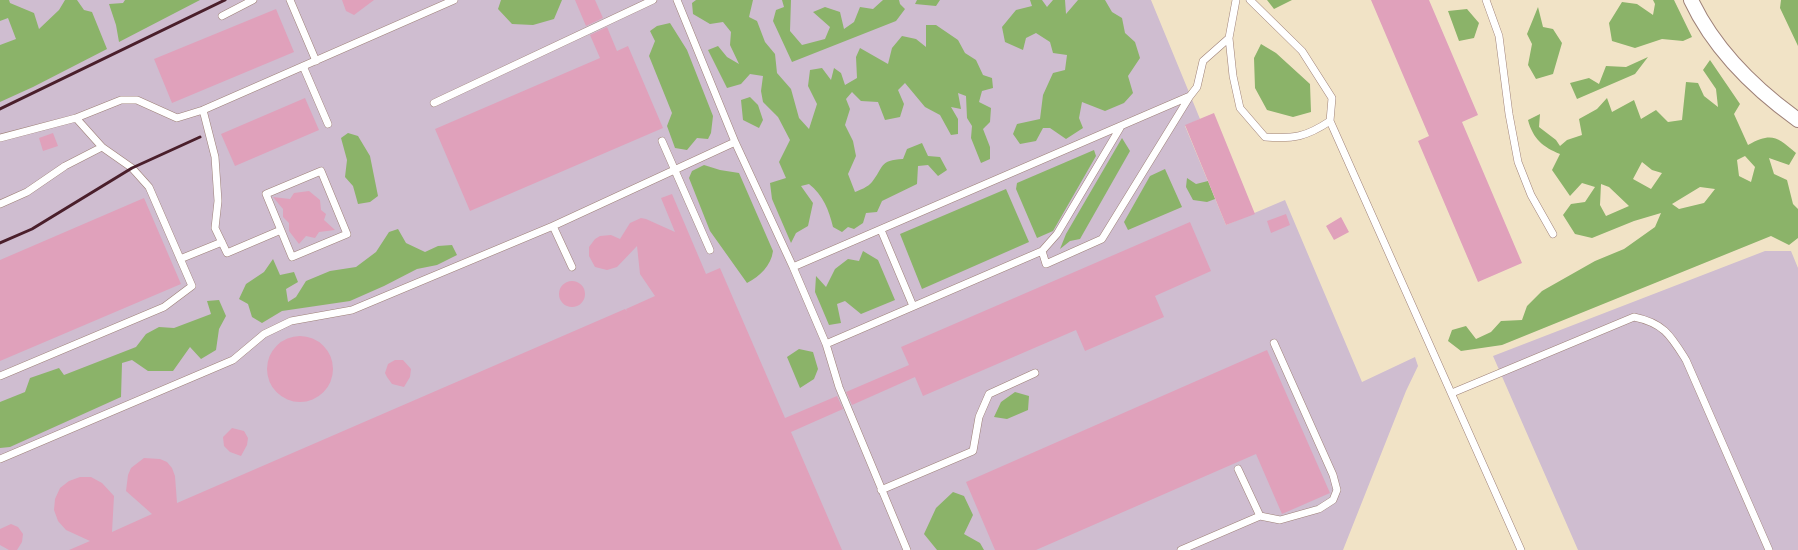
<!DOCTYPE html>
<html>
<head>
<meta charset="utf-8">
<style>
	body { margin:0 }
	canvas { display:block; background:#f1e3c6 }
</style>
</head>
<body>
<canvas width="1798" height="550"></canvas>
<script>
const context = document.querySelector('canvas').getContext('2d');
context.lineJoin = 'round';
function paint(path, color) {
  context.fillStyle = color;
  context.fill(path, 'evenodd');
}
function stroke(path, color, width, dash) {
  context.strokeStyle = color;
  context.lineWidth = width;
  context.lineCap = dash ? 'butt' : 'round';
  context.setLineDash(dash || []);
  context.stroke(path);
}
const industrial = new Path2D(`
	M0,0H1151L1200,119L1185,126L1226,225L1285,200L1362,382L1415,357L1418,366L1406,391L1343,550H0Z
	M1765,251H1791L1798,268V550H1578L1493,356Z`);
const forest = new Path2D(`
	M0,0H9L10,3L34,13L39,29L59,10L65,0H77L84,10L92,12L107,49L33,87L0,102V45L16,39L8,18L0,21Z
	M125,0H200L119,42L116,25L109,4L123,3Z
	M501,0H562L554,19L533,25L512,24L498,9Z
	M696,0H753L749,17L757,21L765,42L775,54L777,73L791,89L799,118L809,129L817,104L808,86L810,70L822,68L831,80L834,68L841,73L845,85L857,78L856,57L860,48L888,64L892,48L902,36L916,39L926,47V25H936L958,40L965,53L976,60L983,75L992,78L993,88L982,91L979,102L991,108L990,122L983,129L990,147V159L981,163L971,138L972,126L967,118L966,96L958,93L961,109L951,107L958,119V134L951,135L940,115L925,107L905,83L898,90L904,104L900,117L885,120L878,102L861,101L852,92L846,99L850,109L845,125L853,141L856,156L848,174L855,192C860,190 868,187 872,182C884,167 879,160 903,159L907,149L922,143L928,156L940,157L947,170L938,176L928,165L918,166L917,184L882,201L877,212L866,213L863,223L854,229L848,227L842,232L833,227C829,210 823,195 809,184L801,186L813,203L808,226L796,233L791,243L772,199L770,183L786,178L779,162L790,140L778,117L763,102L761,91L763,76L750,74L741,84L727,88L708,50L718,46L727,57L739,64L730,45L731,32L723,22L710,24L693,14L692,3Z
	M782,0H791L790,31L802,45L825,39L830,27L813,12L825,7L840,12L844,29L854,22L860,7L873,9L883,0H899L900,4L905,9L896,21L792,62L773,21L776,10L784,7Z
	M917,0H940L936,6L915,4Z
	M1030,0H1042L1047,7L1053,0H1065L1066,14L1078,0H1105L1112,12L1122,18L1125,33L1135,42L1140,58L1128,76L1133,93L1124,103L1105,111L1082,102L1079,118L1083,128L1066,139L1050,128H1043L1036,141L1020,144L1013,134L1017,124L1040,119L1043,95L1053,73L1065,70L1067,55L1053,53L1050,42L1036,33L1026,38L1023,50L1005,42L1002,27L1016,10L1032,6Z
	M1267,0H1292L1274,9Z
	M1653,0H1674L1692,37L1683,41L1662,39L1635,48L1612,41L1609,23L1622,2L1637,4L1653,15L1655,4Z
	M1781,0H1798V46L1780,8Z
	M1538,7L1543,27L1553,29L1562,43L1553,74L1536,79L1528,65L1532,44L1527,34Z
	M1467,9L1479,23L1474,38L1459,41L1448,11Z
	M670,23L687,50L713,116L711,133L708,139L697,138L687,150L675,148L667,126L672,113L649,56L655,41L650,31L657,26Z
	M1261,44L1276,53L1310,84L1311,112L1293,117L1267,110L1255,88L1254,58Z
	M1648,57L1635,74L1577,99L1570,83L1589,78L1599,84L1606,66L1626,67Z
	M1710,60L1740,104L1734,114L1748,145C1772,132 1777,137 1796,153L1789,165L1769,158L1774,174L1787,180L1793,204L1798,209V238L1789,245L1771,236L1502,345L1461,351L1448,341L1452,330L1466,326L1476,339L1491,332L1501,321L1522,320L1527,306L1542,291L1595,261L1624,249L1655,227L1661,213L1634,221L1592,238L1575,234L1563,215L1571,204L1585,202L1595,187L1582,183L1570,196L1552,170L1560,154C1543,147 1533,139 1528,120L1540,114L1539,127L1556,140L1560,146L1567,140L1582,135L1579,119L1597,109L1607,98L1612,112L1634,100L1641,119L1656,110L1668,122L1682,120L1686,82L1698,83L1704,96L1718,107L1716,89L1703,70ZM1745,156L1755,167L1751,182L1739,176L1737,160ZM1642,162L1652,170L1662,173L1651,189L1633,179ZM1601,184L1609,187L1629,206L1606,216L1600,205ZM1700,187L1715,189L1704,203L1679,209L1672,204Z
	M750,97L758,105L763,120L759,128L743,120L741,100Z
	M348,133L358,136L370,156L378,196L370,202L358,204L353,186L345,177L347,160L341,138Z
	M1122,138L1130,151L1080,239L1070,241L1060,249L1066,234Z
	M1094,150L1096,156L1053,231L1037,238L1016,189L1017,183Z
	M704,165L720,170L739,173L773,251C771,266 760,276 747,283L710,231L689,178L692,171Z
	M1165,169L1182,207L1128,230L1124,222L1150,176Z
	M1187,178L1196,184L1208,181L1215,199L1207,202L1193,200L1186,187Z
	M1006,189L1029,242L922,289L900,234Z
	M398,229L406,243L425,252L438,246L452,245L457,255L437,265L417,269L384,286L350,301L282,311L262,323L252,317L248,304L239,299L246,284L264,272L273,259L280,275L294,272L298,282L286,289L288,302L296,297L306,281L330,271L356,267L376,252L389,232Z
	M863,251L878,260L895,300L861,314L845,301L837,304L841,323L829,325L815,292L816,276L826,287L835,269L848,259L859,261Z
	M219,300L226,316L219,329L216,350L201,359L190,347L173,371H148L132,360L122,363L121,397L10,447L0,448V402L25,392L30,378L59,368L64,375L136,347L146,334L159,327L174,328L211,314L207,301Z
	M799,349L813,352L818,369L814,379L800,388L787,357Z
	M1015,392L1029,396L1028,410L1007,419L994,417L1001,402Z
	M953,492L964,496L973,515L964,534L980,543L984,550H937L924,534L936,508Z`);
const building = new Path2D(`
	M342,0H374L354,15L346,11Z
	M575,0H595L603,18L586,26Z
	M1371,0H1429L1478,115L1462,122L1522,263L1478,282L1418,141L1429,136Z
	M276,9L294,52L172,103L154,59Z
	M607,27L617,51L628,46L663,128L470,211L435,129L600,58L590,35Z
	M305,98L319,130L235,166L221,134Z
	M1214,113L1255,214L1226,225L1185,125Z
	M53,133L58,146L43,151L39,138Z
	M309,191L320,200L321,210L326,214L324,220L335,230L319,232L315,238L306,236L299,244L289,231V223L283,217V209L273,197L290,199L294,193Z
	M672,194L706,274L720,268L785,418L837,396L843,409L791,432L842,550H69L90,541L66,530L58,521L54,510L55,499L60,488L69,481L80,477H91L102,483L114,496L112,532L152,514L126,491L128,475L131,468L144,458L160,459L167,462L172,468L175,476L177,503L625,309L627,311L626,309L655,296L640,274L637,246L617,267L607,270L595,267L589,256V247L595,239L600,236L611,235L620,239L630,223L641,218L646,219L675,232L661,198Z
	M144,198L181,284L0,361V260Z
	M1286,214L1290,225L1271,233L1267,221Z
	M1341,217L1349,232L1334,240L1326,226Z
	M1190,222L1211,271L1155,296L1164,317L1085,351L1076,330L923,396L915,377L852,405L846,392L909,365L901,347Z
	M559 294a13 13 0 1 1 26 0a13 13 0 1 1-26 0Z
	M267 369a33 33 0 1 1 66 0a33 33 0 1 1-66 0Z
	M1267,350L1330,493L1282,514L1256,454L1036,550H995L966,482Z
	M395,360H403L411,369L410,377L404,387L392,384L387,377L385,373L388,364Z
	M232,428L244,431L248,438L247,445L241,456L230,452L224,446L223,437Z
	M11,524L18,527L23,534L22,542L17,550H9L0,545V529Z`);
const service = new Path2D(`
	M290,0L316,61
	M677,0L735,142L793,267L826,344L839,387L907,550
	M1250,0L1302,51L1332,98L1330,121L1521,550
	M1486,0L1499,36L1509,114L1518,162L1531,195L1553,234
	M222,16L253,0
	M1229,38L1233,76L1240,108L1265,137C1294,139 1306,137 1330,121
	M303,66L328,124
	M434,103L653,0
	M203,110L215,157L218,201L215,228L227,253L281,230
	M0,138L76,118L121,100H137L177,118L203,110L454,0
	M662,141L710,250
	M321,171L347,234L292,257L266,194Z
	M0,204L27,192L65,166L102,147
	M553,226L572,267
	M881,230L913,306
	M1042,251L1046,264L1102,239L1190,96
	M180,259L222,242
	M793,267L1190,96L1197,87L1203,61L1229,38L1236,0
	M826,344L1042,251L1057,234L1120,128
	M0,376L164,307L192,286L149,187L132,168L102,147L76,118
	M1452,393L1634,317C1664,323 1671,336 1686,360L1769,550
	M0,459L233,360L264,334L291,321L352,310L553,226L735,142
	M881,490L973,451L979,417L989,394L1035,373
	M1260,516L1280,520L1319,509L1333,500L1337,490L1333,475L1274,343
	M1181,550L1260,516L1238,469`);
const minor = new Path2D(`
	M1691,0C1714,49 1755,89 1798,120`);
const rail = new Path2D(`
	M0,109L225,0
	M0,243L32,229L132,168L200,137`);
paint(industrial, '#cfbdd0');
paint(forest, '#8bb369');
paint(building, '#e0a1bb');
stroke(service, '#9e8178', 8);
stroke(minor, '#9e8178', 16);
stroke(service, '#fff', 7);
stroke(minor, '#fff', 14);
stroke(rail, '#4a1f2b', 3);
</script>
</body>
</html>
